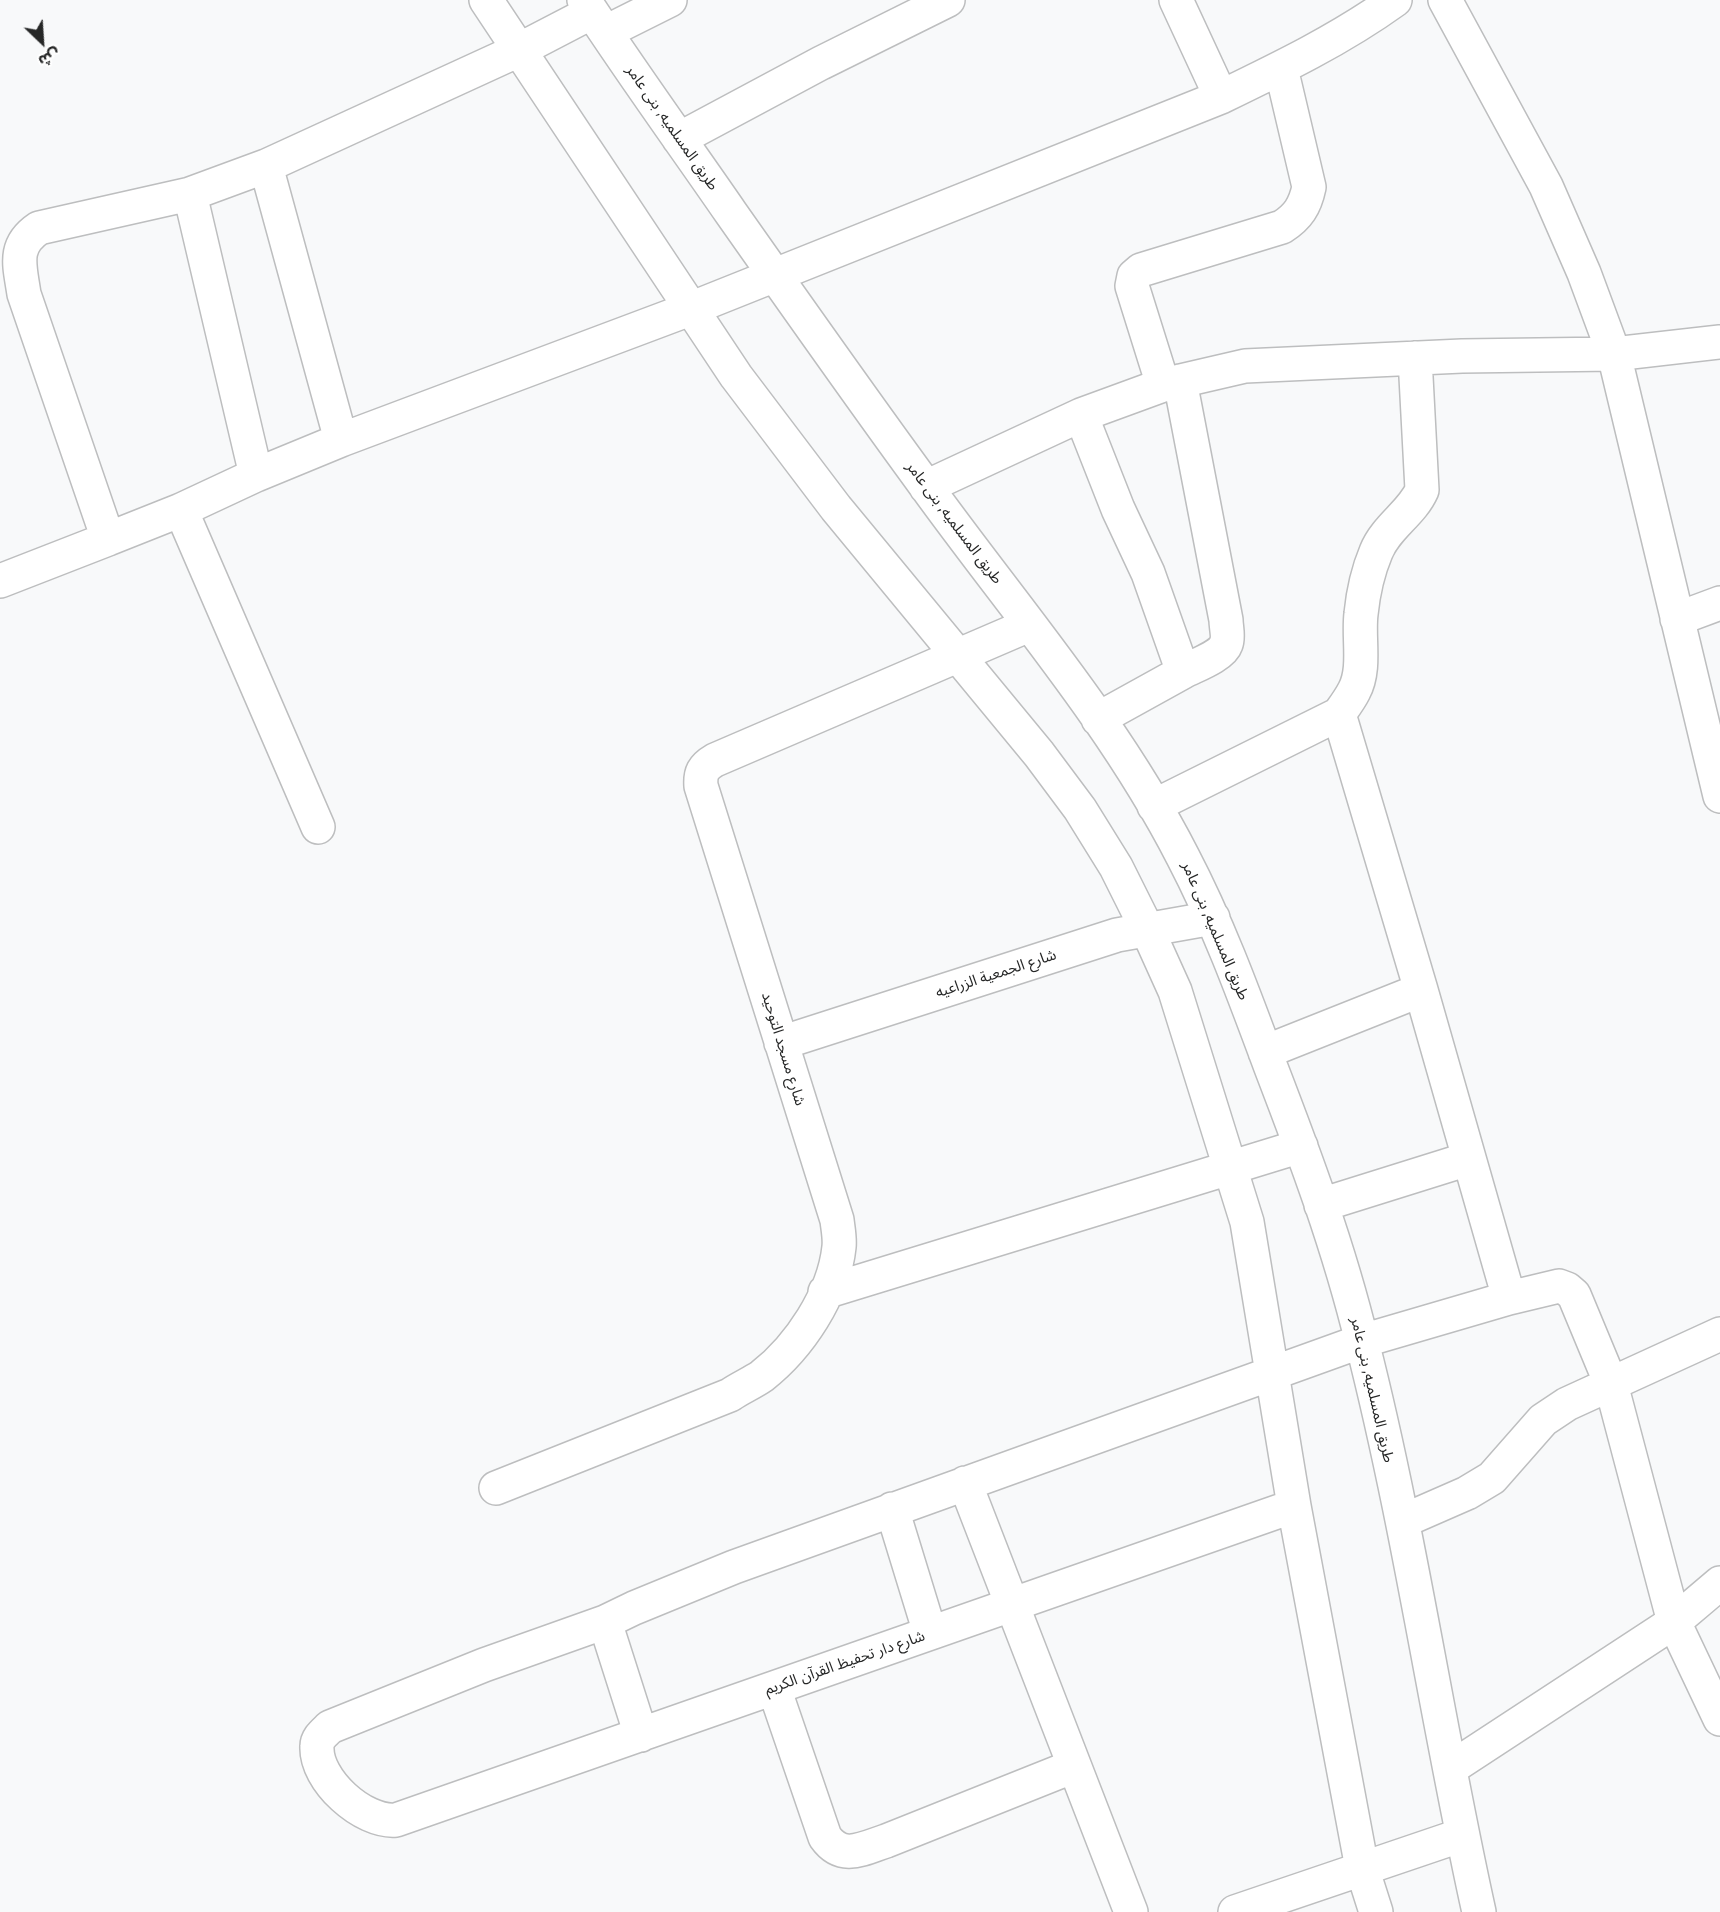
<!DOCTYPE html>
<html>
<head>
<meta charset="utf-8">
<style>
	body { margin:0 }
	#map { position:relative; width:1720px; height:1912px; overflow:hidden; background:#f8f9fa; font-family:"Open Sans","Noto Sans Arabic",sans-serif }
	canvas { display:block }
	.north { position:absolute; left:12px; top:12px; width:60px; height:60px; -webkit-text-stroke:4px #fff; paint-order:stroke; rotate:155deg; font-size:16px; font-weight:700; line-height:24px; text-align:center; color:#262727 }
	.north::after { content:''; display:block; margin:auto; width:21px; height:27px; background:#262727; clip-path:polygon(50% 0,100% 100%,50% 72%,0 100%) }
</style>
</head>
<body>
<div id="map">
<canvas width="1720" height="1912"></canvas>
<div class="north">ش</div>
</div>
<script>
const context = document.querySelector('canvas').getContext('2d');
context.lineJoin = 'round';
function stroke(path, color, width, dash) {
  context.strokeStyle = color;
  context.lineWidth = width;
  context.lineCap = dash ? 'butt' : 'round';
  context.setLineDash(dash || []);
  context.stroke(path);
}
function write(font, color, halo, rows, align = 'center') {
  context.font = font + ' "Open Sans","Noto Sans Arabic",sans-serif';
  context.lineWidth = 6;
  context.setLineDash([]);
  context.textBaseline = 'middle';
  context.strokeStyle = halo;
  context.fillStyle = color;
  for (const [text, x, y, turn = 0] of rows) {
    context.save();
    context.translate(x, y);
    context.rotate((+turn || 0) * Math.PI / 180);
    context.textAlign = isNaN(turn) ? turn : align;
    if (halo) context.strokeText(text, 0, 0);
    context.fillText(text, 0, 0);
    context.restore();
  }
}
const street = new Path2D(`
	M486,0L736,376L836,508L1039,754L1080,809L1116,867L1147,929L1175,991L1247,1222L1294,1506L1362,1868L1376,1912
	M584,0C631,72 682,142 731,213C795,304 859,395 925,485C1013,607 1114,722 1183,857C1218,924 1244,995 1270,1065C1305,1156 1339,1247 1362,1342C1410,1530 1437,1723 1479,1912
	M1176,0L1221,97
	M1445,0L1546,186L1584,273L1614,354L1720,796
	M606,32L670,0
	M679,139L821,63L948,0
	M266,166L341,440
	M190,194L39,228C12,246 20,266 24,294L108,539L181,510L256,475L341,440L690,309L1221,97C1281,68 1341,39 1395,0
	M1180,381L1226,620C1226,627 1229,637 1226,644C1222,656 1194,666 1183,672
	M1163,385L1132,286L1134,276L1141,270L1282,227C1298,217 1305,206 1309,187L1281,68
	M256,475L190,194L266,166L519,50L592,12
	M926,487L1081,415
	M181,510L318,827
	M0,581L108,539
	M1677,619L1720,603
	M1098,719L1183,672L1148,573L1118,509L1081,415L1163,385L1245,366L1462,356L1614,354L1720,342
	M1154,806L1339,714C1344,707 1350,699 1354,691C1366,669 1358,638 1361,614C1363,594 1368,571 1376,552C1386,527 1412,513 1422,490L1415,358
	M1421,990L1509,1298
	M781,1043L1117,935L1213,918
	M1265,1052L1421,990L1339,714
	M1321,1205L1468,1159
	M825,1292L1301,1146
	M965,1483L1131,1912
	M496,1488L730,1395C740,1388 752,1383 762,1376C799,1347 834,1295 839,1247C840,1238 838,1229 837,1220L701,786C700,773 703,767 715,760L1029,625
	M892,1509L930,1633
	M1403,1521L1467,1493L1492,1478L1543,1420L1567,1404L1720,1334
	M605,1622L484,1665L330,1727C324,1733 317,1738 317,1746C315,1780 363,1823 396,1820L1294,1506
	M774,1688L825,1837C842,1861 862,1849 886,1841L1074,1766
	M641,1735L605,1622L634,1608L734,1567L1362,1341L1509,1298L1559,1286L1567,1289L1574,1295L1611,1384L1674,1622L1720,1719
	M1451,1768L1674,1622L1720,1583
	M1235,1912L1462,1835`);
const streetNames = [
	["طريق المسلميه, بنى عامر",672,128,55],
	["طريق المسلميه, بنى عامر",954,523,53],
	["طريق المسلميه, بنى عامر",1215,931,67],
	["شارع الجمعية الزراعيه",996,974,-18],
	["شارع مسجد التوحيد",783,1049,73],
	["طريق المسلميه, بنى عامر",1372,1390,77],
	["شارع دار تحفيظ القرآن الكريم",845,1663,-19]
];
stroke(street, '#bdbebf', 36);
stroke(street, '#fff', 33);
write('15px', '#262727', '#fff', streetNames);
</script>
</body>
</html>
